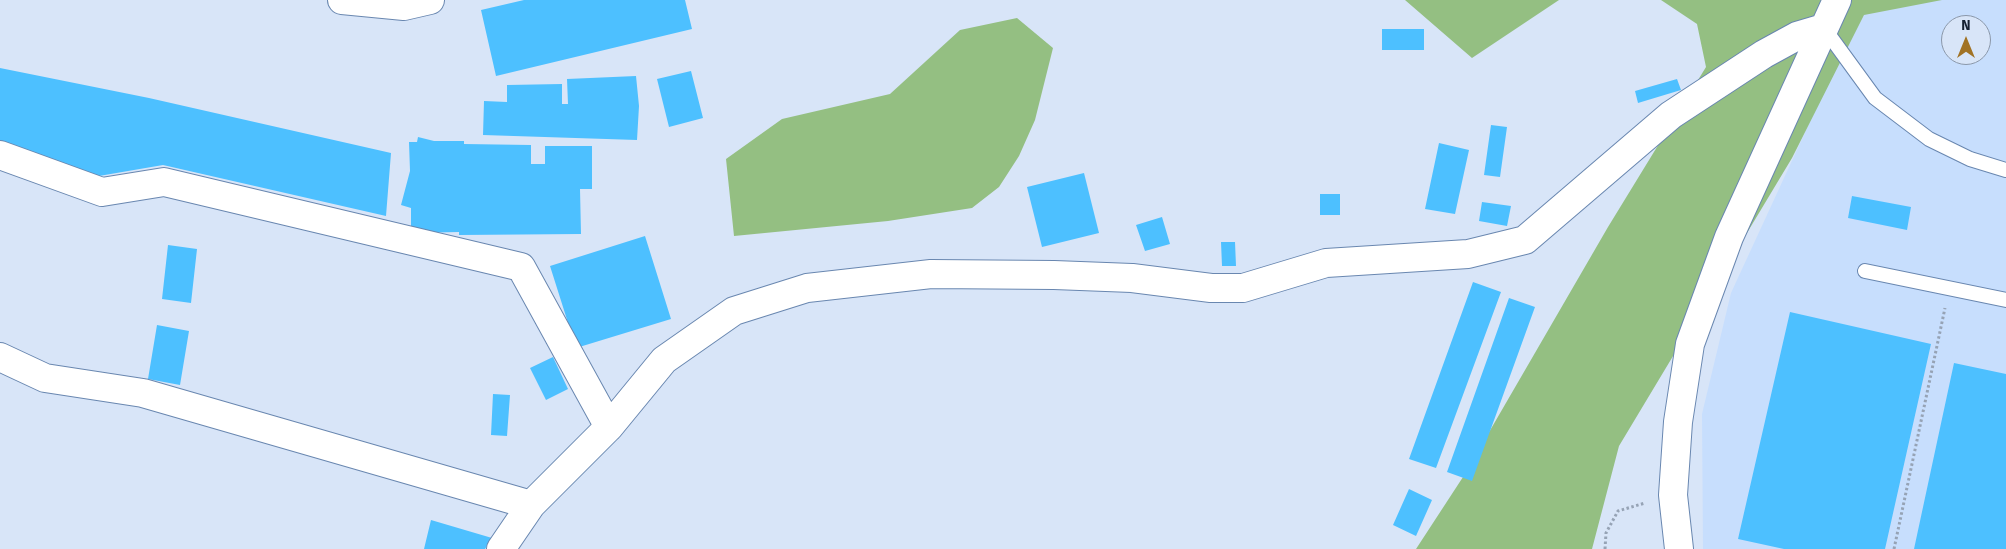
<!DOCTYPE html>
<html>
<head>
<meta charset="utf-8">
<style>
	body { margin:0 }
	#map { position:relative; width:2006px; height:549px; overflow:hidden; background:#d8e5f8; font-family:"Fira Sans",sans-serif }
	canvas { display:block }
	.north { position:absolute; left:1941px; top:15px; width:50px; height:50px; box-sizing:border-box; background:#d8e5f8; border:1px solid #8a97a9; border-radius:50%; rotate:0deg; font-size:14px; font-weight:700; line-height:20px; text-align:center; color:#152132 }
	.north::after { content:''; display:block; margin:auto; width:18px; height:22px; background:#a17325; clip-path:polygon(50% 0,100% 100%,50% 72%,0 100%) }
</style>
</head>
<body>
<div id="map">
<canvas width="2006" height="549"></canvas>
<div class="north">N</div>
</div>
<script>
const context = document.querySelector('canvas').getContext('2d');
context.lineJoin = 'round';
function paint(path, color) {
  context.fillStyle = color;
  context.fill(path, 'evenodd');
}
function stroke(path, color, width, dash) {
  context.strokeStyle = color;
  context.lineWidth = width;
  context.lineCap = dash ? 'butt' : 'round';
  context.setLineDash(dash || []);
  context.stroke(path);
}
const built = new Path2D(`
	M1866,0H2006V549H1703L1702,414L1731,293ZM1951,25H1981V55H1951Z`);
const green = new Path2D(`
	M1405,0H1559L1472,58Z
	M1661,0H1942L1864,15L1792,158L1619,446L1592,549H1416L1463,477L1608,227L1706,67L1697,24Z
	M1017,18L1053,48L1035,120L1019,156L999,187L972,208L888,221L734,236L726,159L782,119L890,94L960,30Z`);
const building = new Path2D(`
	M524,0H685L692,29L496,76L481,10Z
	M1382,29H1424V50H1382Z
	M0,68L149,98L391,153L386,216L163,165L99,176L0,143Z
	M691,71L703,118L669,127L657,79Z
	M636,76L639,106L637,140L483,135L484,101L507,102V85L562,84V104H568L567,79Z
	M1677,79L1681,90L1638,103L1635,91Z
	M1491,125L1507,127L1500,177L1484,175Z
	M418,137L434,141H464V144L531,145V164H545V146H592V189H580L581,234L459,235V232L411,233V208L401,205L410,171L409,142H417Z
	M1439,143L1469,150L1455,214L1425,209Z
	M1084,173L1099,233L1042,247L1027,187Z
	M1320,194H1340V215H1320Z
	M1852,196L1911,207L1907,230L1848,218Z
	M1482,202L1511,206L1507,226L1479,221Z
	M1162,217L1170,244L1145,251L1136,225Z
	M645,236L671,319L576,348L550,266Z
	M1221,242H1235L1236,266H1222Z
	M168,245L197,249L191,303L162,299Z
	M1473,282L1501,292L1436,468L1409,459Z
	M1509,298L1535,307L1472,481L1447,472Z
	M1790,312L1931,344L1885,549H1784L1738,539Z
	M157,325L189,331L180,385L148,379Z
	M553,357L568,389L546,400L530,368Z
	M1954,363L2006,374V549H1914Z
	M493,394L510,395L507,436L491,435Z
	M1409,489L1432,500L1416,536L1393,525Z
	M431,520L492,538L485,549H424Z`);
const path = new Path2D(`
	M1605,549L1606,533L1618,511L1645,503
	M1894,549L1945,308`);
const lane = new Path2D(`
	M1824,28L1875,98L1929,139L1970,159L2006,170
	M1865,271L2006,300`);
const street = new Path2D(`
	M342,0L404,6L430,0
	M0,155L102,192L164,182L521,267L609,427
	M0,357L45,378L143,393L531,505
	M501,549L531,505L609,427L664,360L734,311L807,288L931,274L1054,275L1132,278L1211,288H1243L1326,263L1468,254L1525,240L1671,115L1764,54L1797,36L1824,28
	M1679,549L1673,495L1678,422L1690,344L1729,237L1837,0`);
paint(built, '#c7defd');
paint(green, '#94bf82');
paint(building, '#4dc0ff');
stroke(lane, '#6987b0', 16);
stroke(street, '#6987b0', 30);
stroke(path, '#96a3b5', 3, [2.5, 2.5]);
stroke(lane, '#fff', 14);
stroke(street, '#fff', 28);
</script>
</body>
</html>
